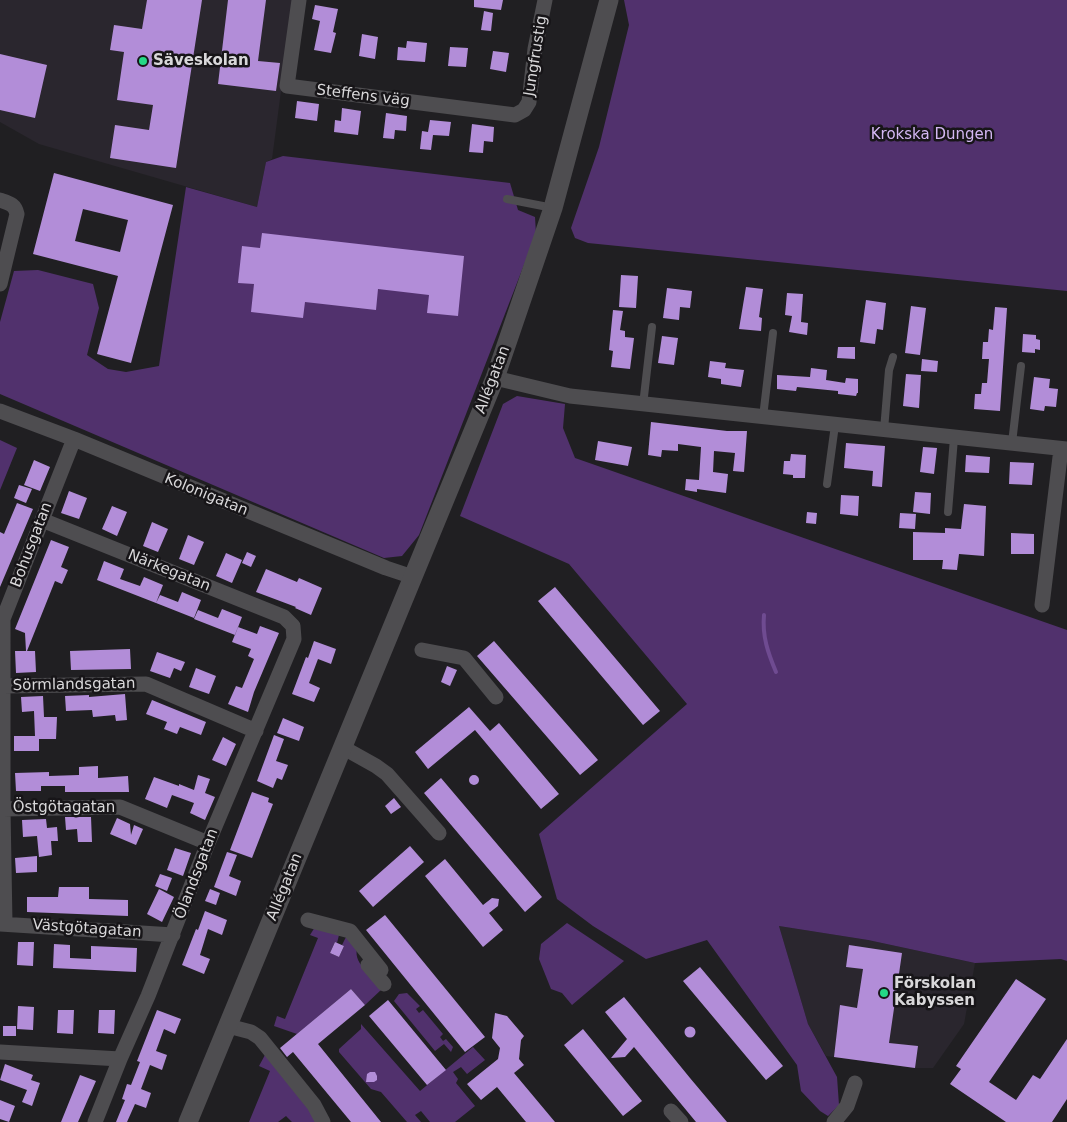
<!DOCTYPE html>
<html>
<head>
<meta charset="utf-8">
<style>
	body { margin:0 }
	canvas { display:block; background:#201f22 }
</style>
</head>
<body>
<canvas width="1067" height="1122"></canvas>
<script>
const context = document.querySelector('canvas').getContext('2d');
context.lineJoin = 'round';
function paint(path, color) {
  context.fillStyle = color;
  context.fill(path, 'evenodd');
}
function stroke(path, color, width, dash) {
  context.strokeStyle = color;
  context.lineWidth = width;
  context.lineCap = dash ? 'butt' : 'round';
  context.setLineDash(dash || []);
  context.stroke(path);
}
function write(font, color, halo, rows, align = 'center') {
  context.font = font + ' "DejaVu Sans",sans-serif';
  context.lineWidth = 5;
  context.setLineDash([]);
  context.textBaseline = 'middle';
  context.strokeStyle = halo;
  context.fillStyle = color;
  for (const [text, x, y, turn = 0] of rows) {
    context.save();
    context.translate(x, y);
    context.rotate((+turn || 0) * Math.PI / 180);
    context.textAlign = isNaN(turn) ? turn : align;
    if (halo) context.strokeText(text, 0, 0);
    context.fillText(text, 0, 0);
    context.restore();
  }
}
const built = new Path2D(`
	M0,0H293L272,159L266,162L257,207L39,144L0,122Z
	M779,926L868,940L975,963L964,1024L933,1068H915L826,1056L808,1024Z`);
const green = new Path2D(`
	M624,0H1067V291L588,243L575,238L571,228L599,147L629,25Z
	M283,156L510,183L518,210L535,217L536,234L419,535L402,556L384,558L0,394V322L14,271L38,270L93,284L99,308L87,355L108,369L126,372L159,366L186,187L257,207L266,162Z
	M517,396L565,404L563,428L575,458L1067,630V961L1061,959L975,963L868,940L779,926L808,1024L837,1077L839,1105L828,1116L820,1111L801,1091L797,1065L707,940L646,959L593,926L557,899L539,834L687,704L569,564L460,516L503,404Z
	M0,440L17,448L0,490Z
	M567,923L624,961L572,1005L562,993L551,989L539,959L541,944Z
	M315,927L339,935L337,943L335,942L330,953L339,957L344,946L342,945L346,937L357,949C353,964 374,977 382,989L365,1005L351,989L297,1034L274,1026L277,1016L285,1019L318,938L310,935Z
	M407,993L420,1006L416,1009L419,1013L423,1010L443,1034L440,1037L443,1041L446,1039L453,1047L451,1052L444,1044L435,1051L394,1001L399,994Z
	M361,1024L420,1091L473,1047L485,1060L467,1074L461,1067L453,1072L458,1079L456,1083L475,1106L455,1122H430L421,1111L415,1115L421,1122H407L381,1092L371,1089L339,1052V1049L361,1029Z
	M265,1055L312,1107L317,1122H292L286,1116L278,1122H249L270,1071L259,1066Z`);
const stream = new Path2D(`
	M764,615C762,636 768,653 776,672`);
const building = new Path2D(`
	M147,0H202L176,168L110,158L115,125L149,130L153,105L117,100L124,52L110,50L114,25L142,29Z
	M228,0H266L258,61L280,63L276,91L218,84Z
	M474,0H503L501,10L474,7Z
	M315,5L338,9L333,32L336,33L331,53L314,50L320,21L312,19Z
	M484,11L493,13L491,31L481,30Z
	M362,34L378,37L375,59L359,56Z
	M407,41L427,43L425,62L397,60L398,47L406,48Z
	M450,47L468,48L466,67L448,66Z
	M493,51L509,53L506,72L490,69Z
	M0,54L47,65L35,118L0,110Z
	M297,101L319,104L317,121L295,118Z
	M342,108L361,111L358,135L334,132L335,120L341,121Z
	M386,113L407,116L406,131L395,130L394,139L383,138Z
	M430,120L451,122L449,136L433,135L431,150L420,149L422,131L428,132Z
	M472,124L494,127L493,142L484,141L483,153L469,152Z
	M54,173L173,205L131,363L97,354L118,276L33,254ZM83,209L128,220L120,252L75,241Z
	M262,233L464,256L458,316L427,313L429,295L378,289L376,310L305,302L303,318L251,312L254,284L238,283L242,246L260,248Z
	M621,275L638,276L636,308L619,307Z
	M746,287L763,289L759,317L762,318L761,331L739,329Z
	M667,288L692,291L690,308L680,307L679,320L663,318Z
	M787,293L803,294L801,322L808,323L807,335L789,332L792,316L785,315Z
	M866,300L886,303L883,330L877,329L875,344L860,342Z
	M911,306L926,308L920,355L905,353Z
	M995,307L1007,308L1000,411L974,409L975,394H981L982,383H987L989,359H982L983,342H988L989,329L993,330Z
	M613,310L623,311L620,330L625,331V337L634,338L630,369L611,367L613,351L609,350Z
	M1023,334L1036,335V339L1040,340V350L1035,349V353L1022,352Z
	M662,336L678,338L674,365L658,363Z
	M838,347H855V359L837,358Z
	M922,359L938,361L937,372L921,371Z
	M710,361L726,363L725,368L744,370L741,387L721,384V379L708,377Z
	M811,368L827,370L826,380L845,383L846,378L858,379V393H857L856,396L838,394V391L797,387L796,391L777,389V375L810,377Z
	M906,374L921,375L919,408L903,406Z
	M1034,377L1050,379L1049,388L1058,389L1056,407L1045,406L1044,411L1030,409Z
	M651,422L727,431H747L744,472L733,471L735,453L714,451L713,472L728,474L726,493L697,489V492L685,490L686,479L699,480L701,447L678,444V451L662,450L661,457L648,455Z
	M598,441L632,447L628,466L595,460Z
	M846,443L885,446L882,487L872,486L873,471L844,468Z
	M923,447L937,448L934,474L920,472Z
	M791,454L806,455L805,478H793V475L783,474L784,461H790Z
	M966,455L990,457L989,473L965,472Z
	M34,460L50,467L40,491L24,485Z
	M1010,462L1034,463L1032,485L1009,484Z
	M19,485L32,489L26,503L14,498Z
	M69,491L87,498L79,519L61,513Z
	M915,492L931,493L930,514L913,512Z
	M841,495L859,496L858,516L840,514Z
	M17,503L33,509L0,587V532L4,534Z
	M964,504L986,506L984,556L959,554L957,570L942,569L943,560H913V532L945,533V528L961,529Z
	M112,506L127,512L117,536L102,529Z
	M807,512L817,513L816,524L806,523Z
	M900,513L916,514L915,529L899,528Z
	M152,522L168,529L158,552L143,546Z
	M1011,533L1034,534V554H1011Z
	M188,535L204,542L194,565L179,559Z
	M51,540L69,547L61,567L68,570L62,584L55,581L27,651H35L36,672L16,673L15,651H26L25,633L15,629Z
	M247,552L256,556L251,567L242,563Z
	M226,553L242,560L232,583L216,576Z
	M104,561L124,569L120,579L140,586L144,577L163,585L156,603L97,580Z
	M266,569L297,582L299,578L322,588L311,615L295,608L296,607L256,592Z
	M555,587L660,711L643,725L538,601Z
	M182,592L201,600L194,618L156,603L160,595L178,602Z
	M222,609L242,617L235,635L194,619L198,610L218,618Z
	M260,626L279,633L254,692L248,712L228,704L236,686L242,688L254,659L248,656L251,649L232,642L238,627L257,634Z
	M314,641L336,649L331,664L318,659L309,683L320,688L314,702L292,694L306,657L308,658Z
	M494,641L598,760L580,775L477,656Z
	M130,649L131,669L71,670L70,651Z
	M157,652L185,662L181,671L174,668L170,678L150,671Z
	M447,666L457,670L450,686L441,682Z
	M196,668L216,676L209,694L189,687Z
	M125,694L127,720L116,721L115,715L93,717L92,710L66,711L65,696L89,695V697Z
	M43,696L44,717H57L56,739H39V751H14V736H35L34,711L22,712L21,697Z
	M152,700L206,722L201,735L180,727L177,734L164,729L167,722L146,714Z
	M469,707L490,731L499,723L559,794L541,809L475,730L428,769L415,752Z
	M283,718L304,727L299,741L277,733Z
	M274,735L284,739L276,761L288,765L282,780L277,778L273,788L257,781Z
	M223,737L236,744L226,766L212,760Z
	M98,766V778L128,776L129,792H65V786H41V791H16L15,773L49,772V776L79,775V767Z
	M469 780a5 5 0 1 1 10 0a5 5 0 1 1-10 0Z
	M198,775L210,779L205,793L215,797L205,820L190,813L194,803L172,795L167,808L145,799L154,777L179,786V784L194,790Z
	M441,778L542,897L525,912L424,793Z
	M252,792L269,798L268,802L273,804L252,858L230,850Z
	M394,798L401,807L391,814L385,806Z
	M65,817H91L92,842H78L77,829L66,830Z
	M117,818L130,824L131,835L134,825L143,829L136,845L110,834Z
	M46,819L47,828L57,827L58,841H51L52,855L39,857L37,836L23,837L22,820Z
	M410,846L424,862L373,907L359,891Z
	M175,848L191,853L183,876L167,870Z
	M227,852L237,855L229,876L241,881L236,896L214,887Z
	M37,856V872L16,873L15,858Z
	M445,859L483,905L492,898L499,899L498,906L489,913L503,930L483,947L425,876Z
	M160,874L172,878L167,891L155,886Z
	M59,887H89V899L128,900V916L27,912V897H58Z
	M159,889L174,897L162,922L147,914Z
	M210,889L220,893L216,905L205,901Z
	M205,911L227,920L222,935L208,929L200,955L210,959L204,974L182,965L196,929L198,930Z
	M385,915L485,1037L465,1052L366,930Z
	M18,942H34L33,966L17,965Z
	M335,942L344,946L339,957L330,953Z
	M54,944L70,945V958L91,959V946L137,948L136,972L53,968Z
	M849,945L902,953L889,1043L918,1046L915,1068L834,1057L840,1005L857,1008L863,969L846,967Z
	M700,967L783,1066L766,1080L683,981Z
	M1016,979L1046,999L989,1082L1016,1100L1033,1075L1040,1079L1067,1039V1099L1052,1122H1006L950,1084L961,1069L956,1066Z
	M351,989L365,1005L318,1044L381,1122H351L293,1052L287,1057L280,1048Z
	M624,997L690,1078L727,1122H696L634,1047L625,1057L611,1058L627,1039L605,1012Z
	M388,1000L446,1070L427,1085L369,1016Z
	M18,1006L34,1007L33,1030L17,1029Z
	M58,1010H74L73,1034L57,1033Z
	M99,1010H115L114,1034L98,1033Z
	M157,1010L181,1019L175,1034L164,1029L156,1051L167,1055L162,1070L150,1065L141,1089L151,1093L146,1108L135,1104L127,1122H116L125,1100L122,1099L127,1084L131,1085L140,1062L137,1061Z
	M495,1013L507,1016L524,1036L521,1040L519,1059L524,1065L514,1073L555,1122H526L497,1087L481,1100L467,1084L498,1059L500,1048L492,1038Z
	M3,1026H16V1036H3Z
	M684.5 1032a5.5 5.5 0 1 1 11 0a5.5 5.5 0 1 1-11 0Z
	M583,1029L642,1101L623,1116L564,1045Z
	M5,1064L33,1075L31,1080L40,1083L32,1106L22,1102L27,1090L0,1080Z
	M370,1072H375L377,1076V1080L374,1082H366L367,1074Z
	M80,1075L96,1081L78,1122H61Z
	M0,1100L15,1106L9,1122L0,1119Z`);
const service = new Path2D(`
	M507,199L553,208
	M643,405L652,327
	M763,417L773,333
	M884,430L889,370L893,357
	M1012,443L1021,366
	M827,484L835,425
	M948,512L954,438`);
const minor = new Path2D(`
	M299,0L287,86L515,115L524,110L529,102L535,49L545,0
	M0,200C9,203 15,204 17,214L0,284
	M495,378L570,396L1067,449
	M0,411L74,439L386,568L413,577
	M42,520L284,617L293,626L294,639L208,843L148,996L120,1059L95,1122
	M1042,605L1061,449
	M422,650L464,658L496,697
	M3,686L146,684L256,731
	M342,747L376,766L387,774L439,833
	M3,809L120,807L208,843
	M308,920L350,931L381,970
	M0,924L173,935
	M5,924L3,809V619L74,439
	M368,965L384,984
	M228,1026L251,1032L260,1038L314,1105L323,1122
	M0,1052L120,1059
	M671,1111L681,1122
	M834,1122L847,1106L855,1083`);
const tertiary = new Path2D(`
	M188,1122L495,378L553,208L609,0`);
const markers = [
	[143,61,5,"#24d886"],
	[884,993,5,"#24d886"]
];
const streetNames = [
	["Jungfrustig",536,56,-81],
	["Steffens väg",363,96,7],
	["Allégatan",493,380,-69],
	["Kolonigatan",206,495,22],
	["Bohusgatan",32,545,-69],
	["Närkegatan",169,571,22],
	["Sörmlandsgatan",74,685,-1],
	["Östgötagatan",64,808],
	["Ölandsgatan",197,874,-69],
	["Allégatan",285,887,-68],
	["Västgötagatan",87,929,4]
];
const poiNames = [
	["Säveskolan",153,61],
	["Förskolan",894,984],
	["Kabyssen",894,1001]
];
const parkNames = [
	["Krokska Dungen",932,135]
];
paint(built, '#2a262e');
paint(green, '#51316d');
stroke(stream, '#6f4b91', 4);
paint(building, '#b28dd8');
stroke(service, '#4e4d50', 8);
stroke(minor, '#4e4d50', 15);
stroke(tertiary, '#4e4d50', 19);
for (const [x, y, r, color] of markers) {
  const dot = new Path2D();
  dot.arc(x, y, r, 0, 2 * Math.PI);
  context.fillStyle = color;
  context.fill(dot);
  stroke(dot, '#171518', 2);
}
write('15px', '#d9d8da', '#171518', streetNames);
write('bold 15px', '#d9d8da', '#171518', poiNames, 'left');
write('15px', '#d4b8f3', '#171518', parkNames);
</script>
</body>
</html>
